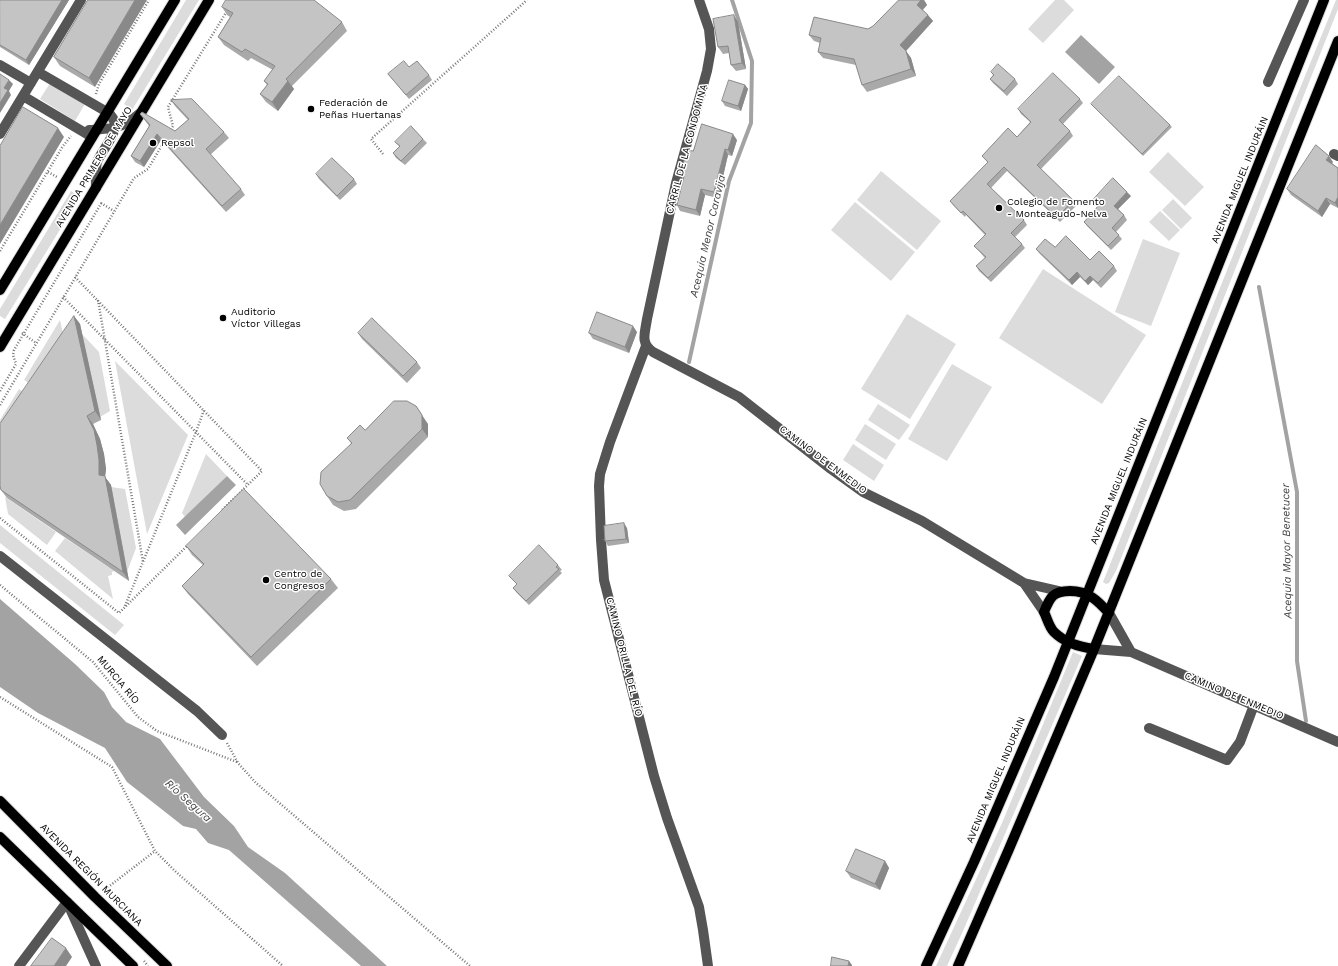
<!DOCTYPE html>
<html>
<head>
<meta charset="utf-8">
<style>
	body { margin:0 }
	canvas { display:block; background:#fff }
</style>
</head>
<body>
<canvas width="1338" height="966"></canvas>
<script>
const context = document.querySelector('canvas').getContext('2d');
context.lineJoin = 'round';
function paint(path, color) {
  context.fillStyle = color;
  context.fill(path, 'evenodd');
}
function stroke(path, color, width, dash) {
  context.strokeStyle = color;
  context.lineWidth = width;
  context.lineCap = dash ? 'butt' : 'round';
  context.setLineDash(dash || []);
  context.stroke(path);
}
function write(font, color, halo, rows, align = 'center') {
  context.font = font + ' "Work Sans",sans-serif';
  context.lineWidth = 3;
  context.setLineDash([]);
  context.textBaseline = 'middle';
  context.strokeStyle = halo;
  context.fillStyle = color;
  for (const [text, x, y, turn = 0] of rows) {
    context.save();
    context.translate(x, y);
    context.rotate((+turn || 0) * Math.PI / 180);
    context.textAlign = isNaN(turn) ? turn : align;
    if (halo) context.strokeText(text, 0, 0);
    context.fillText(text, 0, 0);
    context.restore();
  }
}
const green = new Path2D(`
	M186,0H199L132,110L124,104Z
	M1055,0H1064L1074,10L1043,43L1028,29Z
	M1336,0H1338V9L1116,571L1109,583L1106,584L1103,582L1105,577L1276,147Z
	M50,83L85,104L75,121L40,99Z
	M1168,152L1204,187L1185,206L1149,172Z
	M881,171L941,221L917,250L857,200Z
	M71,191L80,197L5,319L0,316V309Z
	M1173,199L1192,218L1181,229L1162,210Z
	M855,202L915,252L891,281L831,230Z
	M1160,211L1180,230L1169,241L1149,222Z
	M1143,239L1180,253L1151,326L1115,312Z
	M1043,269L1146,335L1102,404L999,338Z
	M907,314L956,344L910,419L861,389Z
	M60,320L66,346L37,388L24,380Z
	M82,334L99,352L110,411L100,417Z
	M115,361L188,435L147,534Z
	M952,364L992,387L947,461L908,439Z
	M19,389L31,397L0,442V420Z
	M878,404L910,425L899,440L868,420Z
	M865,424L896,444L886,460L855,440Z
	M853,444L884,465L874,481L843,460Z
	M206,454L227,476L185,517L182,513Z
	M111,487L125,489L136,548L127,572Z
	M5,497L56,532L47,545L8,514Z
	M0,525L124,625L115,635L0,543Z
	M65,538L114,571L112,572V575L108,576L113,599L55,551Z
	M1073,652L1082,656L963,931L947,966H936L1002,823Z`);
const water = new Path2D(`
	M1081,35L1115,67L1099,84L1065,52Z
	M227,476L236,485L185,535L176,525Z
	M0,599L75,664L104,692L112,707L126,722L160,739L204,797L234,826L248,847L285,873L387,966H361L229,850L208,843L196,829L183,826L127,782L105,748L38,713L0,687Z`);
const stream = new Path2D(`
	M1259,287L1297,492V661L1306,721
	M689,362L729,181L751,123L752,61L732,0`);
const path = new Path2D(`
	M96,94L99,84L149,0
	M169,132L173,126L168,107L227,11
	M383,154L371,139L527,0
	M48,172L57,177
	M101,203L114,211
	M0,251L63,146L71,136
	M75,277L262,471L222,510
	M63,297L248,485
	M98,300L143,562
	M22,333L36,343
	M0,391L16,364L13,355L14,350L102,202
	M0,405L134,178L148,169L165,140
	M0,518L119,613L188,545
	M0,585L93,662L138,717L157,731L237,762
	M125,606L196,432L204,410
	M0,697L112,767L155,851L175,871L283,966
	M227,743L238,763L256,783L470,966
	M103,891L155,851
	M144,961L148,966`);
const minor = new Path2D(`
	M699,0L709,29L711,49L707,71L676,183L647,319C645,333 640,343 653,352L739,397L831,469L863,492L922,521L1024,583L1059,591
	M0,65L31,83
	M38,72L107,112C127,126 103,147 97,162C95,170 96,180 96,188
	M1268,82L1304,0
	M23,96L92,137
	M89,130C110,129 122,129 139,114
	M0,134L81,0
	M1334,154L1338,156
	M646,346L610,442L600,474L599,486L601,540L604,580L654,776L667,818L699,907L703,930L708,966
	M0,556L197,711L222,735
	M1024,583L1044,612
	M1109,613L1131,652
	M1094,649L1131,652L1338,742
	M1149,728L1227,760L1240,742L1254,705
	M19,966L67,902L96,966`);
const major = new Path2D(`
	M0,290L175,0
	M0,347L209,0
	M1094,649C1079,647 1065,643 1054,632C1049,627 1047,618 1044,612C1050,597 1053,591 1070,591C1088,591 1097,600 1109,613
	M0,801L95,897L167,966
	M0,837L133,966
	M926,966L974,862L1054,677L1324,0
	M958,966L1009,849L1094,649L1338,41`);
const wall = new Path2D(`
	M0,0H69L29,65L0,47Z
	M88,0L95,87L60,66L54,57Z
	M899,0H924L927,5L923,10L933,21L906,51L911,58L916,76L867,92L862,85L856,65L823,58L818,52L820,43L814,41L809,35L868,29L873,26Z
	M222,7L342,22L347,31L292,86L294,89L278,111L266,102L260,94L267,85L264,81L273,70L251,58L248,61L224,45L218,37L230,17L227,15Z
	M738,22L746,69L736,71L731,65L729,53L723,54L718,47Z
	M409,67L429,75L432,80L409,99L388,74Z
	M991,72L1015,79L1018,84L1007,96L993,83L990,79L993,75Z
	M745,85L748,89L741,111L725,106L722,101Z
	M1080,99L1083,103L1063,124L1070,131L1073,136L1041,169L1073,200L1077,205L1060,222L1007,171L991,188L1024,220L1027,225L1015,237L1022,244L1025,248L991,282L979,271L976,266L985,258L978,250L974,246L985,235L966,215L965,217L953,205L950,201L988,163L982,156L1017,137L1030,122L1021,114L1018,109Z
	M171,100L224,132L229,138L210,155L241,189L245,195L226,212L161,140L144,167L135,162L131,156L149,126L140,114L175,131L188,120L175,106Z
	M1091,104L1170,125L1172,127L1143,156Z
	M423,139L427,143L405,165L396,158L393,153L400,147L395,142Z
	M737,140L732,156L728,155L718,198L705,195L700,216L680,211L677,205L683,179L680,175Z
	M1333,162L1332,163L1338,168V208L1330,204L1322,217L1291,195L1287,189Z
	M316,174L354,179L357,184L340,200L319,179Z
	M1131,196L1118,209L1124,215L1127,220L1116,232L1122,239L1111,250L1087,226L1084,222L1099,205L1094,199Z
	M1055,247L1090,260L1114,266L1117,271L1101,288L1093,280L1088,285L1080,277L1072,285L1039,253L1036,249Z
	M74,316L80,324L101,420L93,424L100,439L104,454L106,469L105,477L111,485L129,581L7,498L1,490Z
	M637,332L629,353L593,339L589,333Z
	M358,333L417,362L421,368L407,383L362,339Z
	M428,424V437L356,509L344,511L333,505L327,496L351,443L347,438L365,430Z
	M627,528L629,543L608,546L605,541Z
	M186,546L331,579L338,588L257,666L188,594L182,586L203,565L192,555Z
	M558,565L562,570L560,571L562,573L529,605L516,592L513,588L517,584L509,576Z
	M885,861L889,868L880,890L851,878L846,871Z`);
const shadedWall = new Path2D(`
	M62,0H69L29,65L26,60Z
	M135,0H147L95,87L89,78Z
	M921,0H924L927,5L921,11L917,5Z
	M734,15L738,22L746,69L742,63Z
	M928,15L933,21L905,52L900,45Z
	M906,51L911,58L916,76L911,69Z
	M9,80L13,84L9,91L11,95L0,113V103L4,88Z
	M288,81L294,89L278,111L272,102Z
	M745,85L748,89L741,111L738,106Z
	M58,128L64,137L0,244V225Z
	M157,134L161,140L144,167L140,161Z
	M733,134L737,140L732,156L728,150Z
	M725,149L728,155L718,198L714,192Z
	M1329,156L1333,162L1330,166L1326,160Z
	M701,189L705,195L700,216L696,210Z
	M1127,192L1131,196L1117,210L1114,206Z
	M1338,197V208L1335,203Z
	M1326,198L1330,204L1322,217L1318,211Z
	M1077,272L1080,277L1072,285L1069,280Z
	M1090,276L1093,280L1088,285L1085,281Z
	M74,316L80,324L101,420L95,411Z
	M633,326L637,332L629,353L625,347Z
	M416,406L428,424V437L422,429Z
	M87,416L93,424L100,439L104,454L106,469L105,477L111,485L129,581L123,572L99,475Z
	M624,523L627,528L629,543L626,539Z
	M885,861L889,868L880,890L875,884Z
	M66,948L72,957L66,966H54Z
	M849,961L852,965V966H848Z`);
const building = new Path2D(`
	M0,0H62L26,60L0,45Z
	M88,0H135L89,78L54,57Z
	M226,0H314L342,22L286,79L288,81L272,102L260,94L268,84L264,81L275,66L245,49L242,52L218,37L233,13L222,7Z
	M899,0H921L917,5L928,15L900,45L906,51L911,69L862,85L854,59L818,52L821,38L809,35L814,17L868,29L873,26Z
	M734,15L742,63L731,65L728,46L718,47L713,19Z
	M404,61L409,67L417,61L429,75L406,95L388,74Z
	M998,64L1015,79L1004,91L990,79L994,75L991,72Z
	M1053,73L1080,99L1059,120L1070,131L1037,165L1073,200L1057,218L1004,167L987,184L1024,220L1011,233L1022,244L988,278L976,266L986,257L974,246L986,234L963,211L961,213L950,201L988,162L982,156L1008,128L1017,137L1031,122L1018,109Z
	M0,74L9,80L4,88L8,90L0,103Z
	M1119,76L1170,125L1142,154L1091,104Z
	M729,80L745,85L738,106L722,101Z
	M192,99L224,132L206,149L241,189L222,206L157,134L140,161L131,156L150,125L140,114L142,112L175,131L189,119L171,100Z
	M23,107L58,128L0,225V146Z
	M702,124L733,134L728,150L725,149L714,192L701,189L696,210L677,205L684,176L680,175L687,150L693,151Z
	M411,126L423,139L401,161L393,153L400,146L395,142Z
	M1316,145L1329,156L1326,160L1338,168V197L1335,203L1326,198L1318,211L1287,189Z
	M332,158L354,179L337,196L316,174Z
	M1113,178L1127,192L1114,206L1124,215L1112,228L1119,235L1108,246L1084,222L1100,204L1094,199Z
	M1066,236L1090,260L1099,251L1114,266L1098,283L1090,276L1085,281L1077,272L1069,280L1036,249L1045,239L1055,247Z
	M597,312L633,326L625,347L589,333Z
	M74,316L95,411L87,416L94,430L97,445L99,460V475L105,476L123,572L1,490L0,486V424Z
	M372,318L417,362L403,376L358,333Z
	M394,401H407L416,406L422,415V429L350,500L338,502L327,496L320,484L321,472L352,443L347,438L360,425L365,430Z
	M244,489L331,579L251,657L182,586L204,564L186,546Z
	M624,523L626,539L605,541L604,526Z
	M539,545L558,565L556,567L559,569L526,601L513,588L517,584L509,576Z
	M856,849L885,861L875,884L846,871Z
	M52,938L66,948L54,966H31Z
	M832,957L849,961L848,966H831Z`);
const markers = [
	[311,109,4,"#000"],
	[153,143,4,"#000"],
	[999,208,4,"#000"],
	[223,318,4,"#000"],
	[266,580,4,"#000"]
];
const poiNames = [
	["Federación de",319,103],
	["Peñas Huertanas",319,115],
	["Repsol",161,143],
	["Colegio de Fomento",1007,202],
	["- Monteagudo-Nelva",1007,214],
	["Auditorio",231,312],
	["Víctor Villegas",231,324],
	["Centro de",274,574],
	["Congresos",274,586]
];
const streetNames = [
	["CARRIL DE LA CONDOMINA",687,149,-75],
	["AVENIDA PRIMERO DE MAYO",94,167,-59],
	["AVENIDA MIGUEL INDURÁIN",1240,180,-68],
	["CAMINO DE ENMEDIO",823,460,37],
	["AVENIDA MIGUEL INDURÁIN",1119,481,-68],
	["CAMINO ORILLA DEL RÍO",624,657,76],
	["MURCIA RÍO",118,680,50],
	["CAMINO DE ENMEDIO",1234,696,23],
	["AVENIDA MIGUEL INDURÁIN",996,780,-67],
	["AVENIDA REGIÓN MURCIANA",91,875,45]
];
const waterNames = [
	["Acequia Menor Caravija",708,236,-77],
	["Acequia Mayor Benetucer",1287,551,-91],
	["Río Segura",188,801,42]
];
paint(green, '#dcdcdc');
paint(water, '#a3a3a3');
stroke(stream, '#a3a3a3', 4);
stroke(major, '#dbdbdb', 12);
stroke(path, '#777', 2.5, [1, 2]);
stroke(minor, '#555', 10);
stroke(major, '#000', 10);
paint(wall, '#a9a9a9');
paint(shadedWall, '#898989');
paint(building, '#c4c4c4');
stroke(building, '#898989', 1);
for (const [x, y, r, color] of markers) {
  const dot = new Path2D();
  dot.arc(x, y, r, 0, 2 * Math.PI);
  context.fillStyle = color;
  context.fill(dot);
  stroke(dot, '#fff', 1.5);
}
write('10px', '#000', '#fff', poiNames, 'left');
write('10px', '#000', '#fff', streetNames);
write('italic 11px', '#444', '#fff', waterNames);
</script>
</body>
</html>
